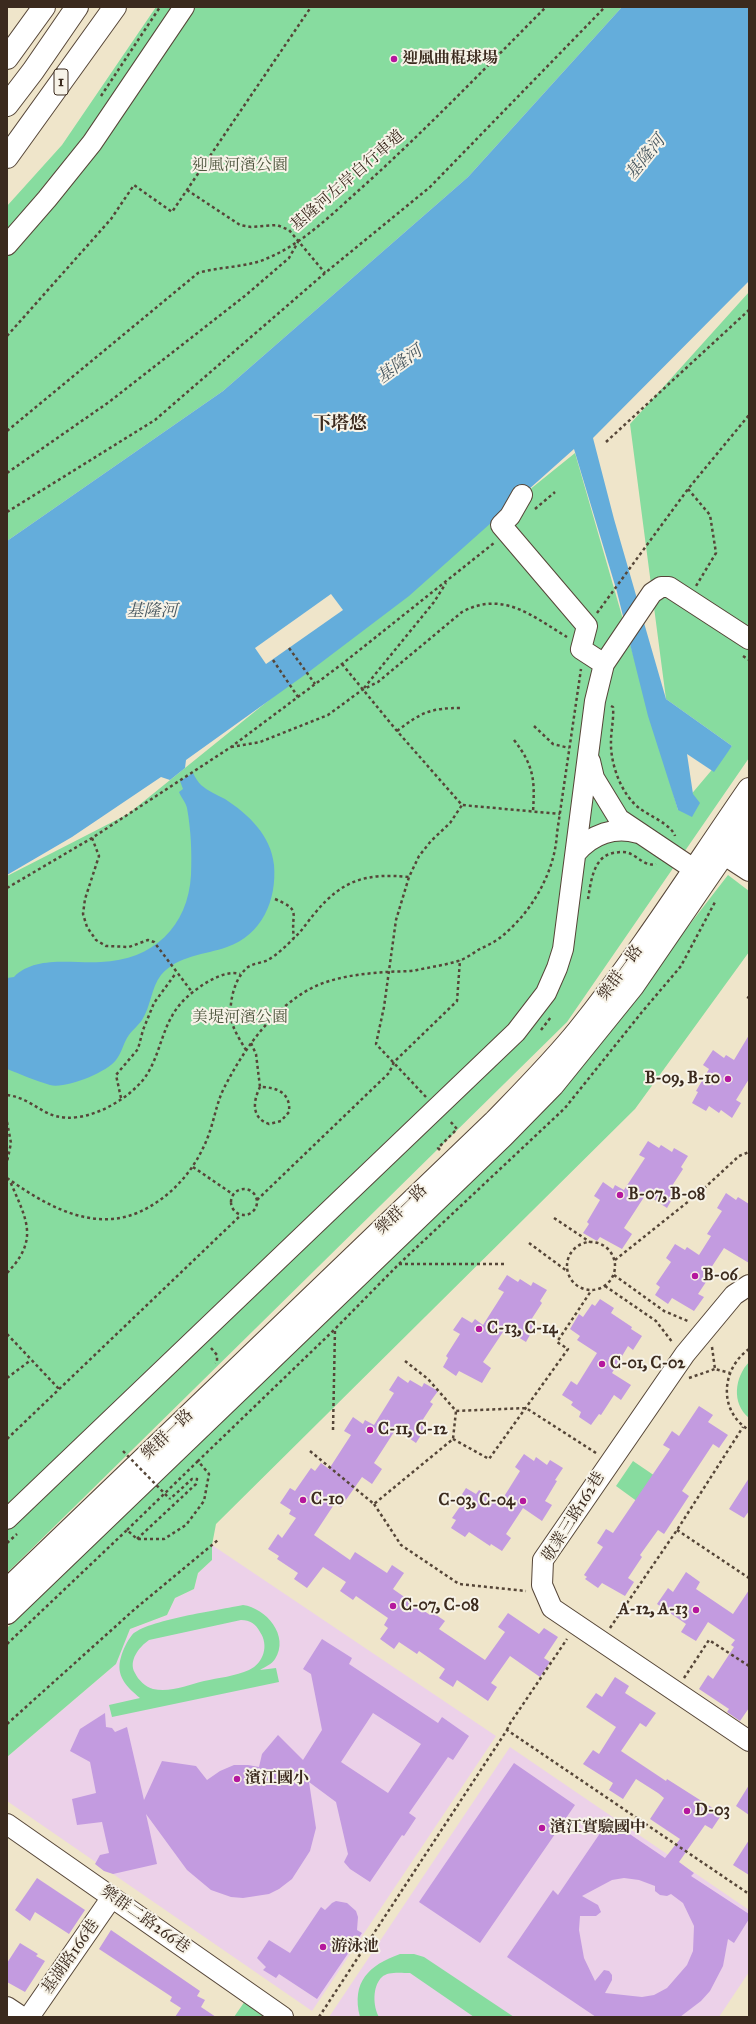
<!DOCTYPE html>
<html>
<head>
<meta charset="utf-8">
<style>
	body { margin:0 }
	#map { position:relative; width:756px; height:2024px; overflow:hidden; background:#efe5ca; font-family:"IM FELL Great Primer",serif }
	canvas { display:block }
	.frame { position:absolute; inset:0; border:8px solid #3b2a1e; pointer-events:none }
</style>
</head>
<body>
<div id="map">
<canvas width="756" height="2024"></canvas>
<div class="frame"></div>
</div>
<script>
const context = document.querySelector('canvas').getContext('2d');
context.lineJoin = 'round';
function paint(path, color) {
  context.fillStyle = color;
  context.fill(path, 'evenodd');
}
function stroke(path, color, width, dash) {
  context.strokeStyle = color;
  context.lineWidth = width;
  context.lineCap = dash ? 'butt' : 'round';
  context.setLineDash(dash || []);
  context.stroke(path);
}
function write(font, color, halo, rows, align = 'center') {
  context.font = font + ' "IM FELL Great Primer","Noto Serif TC",serif';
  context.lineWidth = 4;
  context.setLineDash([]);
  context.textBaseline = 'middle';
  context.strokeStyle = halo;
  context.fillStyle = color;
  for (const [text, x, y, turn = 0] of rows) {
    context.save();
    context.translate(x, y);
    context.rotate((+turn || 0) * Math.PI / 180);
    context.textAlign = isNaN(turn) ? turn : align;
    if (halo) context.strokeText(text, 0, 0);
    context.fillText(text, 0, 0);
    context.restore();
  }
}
const built = new Path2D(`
	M212,1545L496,1736L312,2011L7,1801V1757L116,1664L130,1629L167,1615L175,1598L194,1589L198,1573L212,1560Z
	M510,1747L749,1910V1972L719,2017H329Z`);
const green = new Path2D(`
	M156,7H622L468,177L223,391L7,541V206L62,145Z
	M749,292V758L567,1022L7,1573V876L128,814L575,453L678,810L732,746L666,699L630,424Z
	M728,875L749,891V952L635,1109L216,1524L212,1545V1560L198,1573L194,1589L175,1598L167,1615L130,1629L116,1664L7,1757V1628L573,1075Z
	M749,1362V1418C731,1403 735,1377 749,1362Z
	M633,1461L655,1476L638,1502L616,1486Z
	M243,1605C266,1608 290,1636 275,1659C272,1664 265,1667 260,1670L276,1668L279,1682L112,1717L109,1705L140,1698C127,1687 115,1676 121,1657C123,1650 127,1641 132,1635C146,1620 220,1610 243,1605ZM241,1620C250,1620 256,1624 260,1632C269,1645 264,1663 249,1670C236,1676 218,1678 204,1681C188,1685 170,1693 153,1689C146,1687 138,1680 135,1673C128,1661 139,1647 149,1640Z
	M400,1954H414L424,1957L514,2017H474L410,1973C402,1973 388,1971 382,1977C372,1986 373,2007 379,2017H360C351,1982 369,1965 400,1954Z
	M245,2001L268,2017H234Z`);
const water = new Path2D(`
	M622,7H749V281L593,438L614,519L666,699L732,746L714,772L687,754L693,794L700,803L692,817L678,810L648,716L617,592L574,449L409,596L306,674L186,760L185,768L170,780L161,777L72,837L7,875V541L223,391L468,177Z
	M193,773C195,777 198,782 201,785C208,791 217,795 225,799C248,814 271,835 274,865C277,900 262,935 227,947C205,955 178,955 161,975C151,988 151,1006 142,1020C138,1026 131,1031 127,1038C123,1045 121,1054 116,1060C106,1073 65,1089 50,1085C36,1081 20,1074 7,1069V978L14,977C35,955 74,964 101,962C153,960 188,927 191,875C192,853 191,830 187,808C186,803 181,797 179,792L183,789L180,781Z`);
const pier = new Path2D(`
	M331,594L343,610L266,664L255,648Z`);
const building = new Path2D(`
	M749,1035V1079L736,1100L741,1103L732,1118L721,1110L719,1113L709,1106L706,1111L692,1103L698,1092L696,1091L709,1069L703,1065L713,1050L724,1058L726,1055L734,1060Z
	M648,1141L659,1148L661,1145L672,1152L674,1148L688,1156L681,1167L683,1169L670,1189L676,1192L667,1208L646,1194L624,1228L632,1234L622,1249L600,1237L597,1241L583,1233L589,1224L587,1222L600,1200L594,1196L603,1182L613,1189L615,1185L624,1190L645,1158L639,1155Z
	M726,1193L736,1200L738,1197L749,1204V1263L724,1248L709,1271L712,1273L698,1294L704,1297L694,1311L672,1298L668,1304L655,1295L660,1287L656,1284L671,1262L666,1258L675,1244L685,1250L687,1247L699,1255L711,1236L707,1234L722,1211L717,1208Z
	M507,1275L518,1282L520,1279L531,1286L533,1282L547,1290L540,1301L542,1303L529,1323L535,1326L526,1342L505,1329L483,1362L491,1368L482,1383L459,1371L456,1376L443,1367L448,1358L446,1356L460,1334L453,1330L462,1317L472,1323L475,1319L483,1325L504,1292L498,1289Z
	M600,1299L614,1308L611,1313L632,1327L631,1329L642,1336L633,1350L628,1346L612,1373L631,1385L621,1400L614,1395L601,1415L599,1414L591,1425L579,1417L581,1412L571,1405L573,1402L562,1395L571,1381L577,1385L597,1353L577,1340L580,1336L570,1329L579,1314L583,1317L592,1304L595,1306Z
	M398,1376L408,1383L410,1380L422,1387L424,1383L438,1391L430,1402L433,1404L420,1424L426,1427L416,1443L396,1429L374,1463L382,1469L372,1484L362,1477L341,1507L335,1503L314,1535L350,1560L355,1552L387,1573L392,1565L404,1573L393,1589L430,1615L432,1612L445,1621L439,1629L485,1660L505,1632L498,1627L508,1613L539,1634L544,1628L558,1637L544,1658L550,1662L540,1677L510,1656L491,1683L497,1687L488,1701L457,1680L453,1687L439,1678L445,1669L419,1651L417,1654L399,1642L394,1649L380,1639L388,1628L384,1625L388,1618L356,1596L353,1600L340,1591L346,1582L323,1567L307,1588L294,1579L298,1573L277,1559L279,1556L268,1549L278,1534L282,1538L296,1518L289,1514L291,1510L280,1503L290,1488L295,1491L311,1468L315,1471L321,1463L329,1469L351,1435L344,1431L353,1417L363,1424L365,1420L374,1425L394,1393L389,1390Z
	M699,1406L713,1415L708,1422L728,1435L719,1448L713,1444L682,1491L689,1496L664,1534L658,1530L640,1555L642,1557L628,1578L634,1582L625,1596L602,1583L598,1588L585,1579L587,1577L584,1575L603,1547L597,1543L606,1529L613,1533L670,1449L663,1445L672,1431L679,1436Z
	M524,1454L534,1461L536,1457L547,1465L550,1460L563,1468L555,1480L557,1481L545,1501L552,1505L542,1521L523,1508L506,1534L511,1538L502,1551L491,1544L490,1546L469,1532L465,1537L451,1528L456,1520L452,1518L461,1505L457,1502L466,1488L476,1494L479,1490L500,1503L520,1471L515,1467Z
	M749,1478V1511L744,1518L729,1509Z
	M686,1572L700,1582L696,1589L733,1614L749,1590V1708L740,1721L727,1712L729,1709L699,1689L708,1675L713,1679L734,1647L731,1645L735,1640L708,1622L696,1641L681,1632L686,1624L657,1604L668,1588L673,1592Z
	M322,1639L352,1658L349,1664L438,1723L442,1717L469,1736L453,1760L448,1757L409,1813L416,1818L404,1836L402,1835L370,1882L350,1869L344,1862L348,1854L336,1802L309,1782L316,1828L310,1851L292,1879L279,1889L269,1894L243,1898L231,1897L211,1890L187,1870L146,1814L157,1864L113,1874L104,1871L95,1864L100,1855L109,1853L102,1822L77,1825L72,1799L96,1793L90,1762L70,1751L80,1729L105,1713L106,1727L112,1728L115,1732L127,1727L144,1800L162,1761L196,1766L207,1780L220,1771L234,1765H248L259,1767L262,1754L278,1735L303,1760L322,1730L311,1674L303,1669ZM373,1713L421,1744L388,1793L341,1762Z
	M615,1677L629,1686L625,1693L656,1713L646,1727L640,1723L621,1751L666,1781L667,1779L722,1814L712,1829L705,1825L679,1862L694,1873L691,1876L749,1914V1919L734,1943L728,1939L723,1966L710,1991L701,2001L680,2017H596L507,1957L553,1890L558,1895L609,1820L665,1858L680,1839L650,1819L664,1798L658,1793L636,1779L623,1799L609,1790L613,1783L583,1764L593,1750L599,1754L616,1727L586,1707L596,1693L602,1697ZM624,1878L639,1880L655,1886V1891L660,1895L667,1896L671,1894L683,1903L694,1926L693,1951L687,1965L667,1988L654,1995L642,1997L605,1993L612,1980V1975L609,1971L604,1970L595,1981L584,1958L579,1930L580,1916H596L601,1912L598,1905L582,1896L612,1880Z
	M514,1763L575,1805L480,1943L419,1902Z
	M749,1785V1815L736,1806Z
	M749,1840V1875L733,1865Z
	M37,1878L85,1910L69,1934L35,1912L30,1921L15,1910Z
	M336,1901L347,1903L356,1911L358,1917L357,1930L362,1933L317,1999L279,1974L276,1978L263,1970L266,1967L257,1958L269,1940L290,1953L321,1907L325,1910L332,1903Z
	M111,1930L200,1991L197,1996L205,2000L201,2007L216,2017H175L181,2008L170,2001L172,1997L99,1949Z
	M20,1943L38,1954L36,1956L45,1961L25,1992L7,1982V1963Z`);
const path = new Path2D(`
	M101,96L160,7
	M187,190L240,225L251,227L277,225L289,230L325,273
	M7,336L111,219L134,185L172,212L311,7
	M7,431L198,273C221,266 246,268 268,258C303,243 330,216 358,191C423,133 484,69 546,7
	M606,442L749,310
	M7,473L109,402L246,295L289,258L298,242
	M688,489L710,515L716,553L696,586
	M535,509L555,492
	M7,512L155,420L325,273L430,187L605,7
	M597,613L688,489L749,415
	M289,648L315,684
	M743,656L749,660
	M273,660L298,697
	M342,664L397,731L462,805L560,814
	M364,688L434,602L446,583
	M611,706L613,707C614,719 611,730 611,741C610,763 621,794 639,808C648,815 672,825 675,836
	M534,726L553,744L569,748
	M397,731C422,712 430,708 462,708
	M514,740C534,766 535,780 533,812
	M231,747L260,742L328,715L362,690L378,682L462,612C503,590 532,616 567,637
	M92,838L99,856L85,899L83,914L87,927L96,940L106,946L129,947L148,940L154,942L192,992
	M7,888L92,838L231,747L342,664L494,543
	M275,899C303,911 290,912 294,938
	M588,899C591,882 593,857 613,853C619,852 626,851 631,854C639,858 647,867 656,864
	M747,997L749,998
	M541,1030L551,1017
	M251,1043L256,1054L260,1087C277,1087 291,1093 289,1112L281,1121L269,1124C251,1118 253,1101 260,1087
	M246,1050C240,1040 232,1028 231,1017C229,1001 235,977 248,967C254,963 262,963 268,960C277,955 287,945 294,938C302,931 308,921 315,913C343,879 367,873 409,877
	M7,1095C37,1099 43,1122 78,1117C101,1114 128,1098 143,1080C158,1061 160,1037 172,1016C180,1001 194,990 209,981C219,976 229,971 240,974
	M426,1097L376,1044L384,1007L396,920L409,877L419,856L431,841L450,823L462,805
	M121,1098L116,1075L138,1049L143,1030L154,1003L176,973
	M7,1122L11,1143L7,1162
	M440,1150L438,1148L457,1129L449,1120
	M193,1167L234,1195
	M7,1178C44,1204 90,1232 137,1213C172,1198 198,1167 210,1131C215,1116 217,1102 224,1088C243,1051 268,1015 303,993C328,977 359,974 387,972C397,971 408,972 417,970C431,967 445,965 458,961C465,959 472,954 478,950C486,946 495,942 501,937C532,912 555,872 557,833L581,669
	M231 1202a13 13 0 1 1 26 0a13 13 0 1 1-26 0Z
	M257,1200L389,1073L394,1062L457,1001L460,960
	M554,1218L590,1242
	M567 1266a24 24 0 1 1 48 0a24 24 0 1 1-48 0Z
	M529,1243L567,1271
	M615,1260L699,1193L739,1156L749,1152
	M399,1264H507
	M7,1273C40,1239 26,1219 10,1181
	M614,1275L664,1311L690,1322
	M605,1286L656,1321L673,1343
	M7,1334L59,1389
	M712,1347L715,1369L730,1373
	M211,1348L217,1355V1361L215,1363
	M749,1349C721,1369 718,1411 749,1430
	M405,1361L428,1379L456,1411L526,1408L596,1453
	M7,1378L31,1360
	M689,1378L715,1369
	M333,1430L335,1329
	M7,1439L241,1215
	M453,1439L489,1459L568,1349L557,1342L591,1291
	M310,1451L374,1504L453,1439L456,1411
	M374,1504L401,1545L459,1584L526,1591
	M127,1530L198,1461
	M677,1530L749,1578
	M137,1539L196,1484L197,1479H192L170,1499
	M7,1543L17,1534
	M610,1628L677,1530L743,1427
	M7,1644L127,1530L137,1539H164L186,1525L204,1501L209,1474L198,1461L335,1329L399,1264L565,1108L642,1012L681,966L715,902
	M684,1678L709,1640L749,1666
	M7,1724L136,1608L218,1540
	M507,1730L509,1725L567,1639
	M319,2017L507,1730L749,1894`);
const minor = new Path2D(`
	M7,245L47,199L92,143L184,7
	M522,495L510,516L501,525L587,626L581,649L604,664
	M590,761L594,778L619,819L707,878
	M718,838L733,840L749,850
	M716,840L723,854L749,871
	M576,853C592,834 615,826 638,833
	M749,1285L734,1295L685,1354L543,1560L542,1585L552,1608L749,1741
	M7,1519L516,1032L546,993L557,968L563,949L595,701L604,664L652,593L661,587H669L749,639
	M7,1824L283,2017
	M7,2007L22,2017
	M29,2017L112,1897`);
const major = new Path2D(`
	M7,1590L494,1122C523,1092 552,1063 578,1031C640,954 693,870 749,789
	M7,1613L503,1136L553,1085L633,986L749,817`);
const highway = new Path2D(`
	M7,58L44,7
	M7,105L33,71L77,7
	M7,157L115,7`);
const pathBridge = new Path2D(`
	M123,1451L170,1499`);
const markers = [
	[394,59,4,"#b5179e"],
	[728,1079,4,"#b5179e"],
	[620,1195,4,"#b5179e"],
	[695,1276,4,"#b5179e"],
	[479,1329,4,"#b5179e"],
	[602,1364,4,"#b5179e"],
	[370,1430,4,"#b5179e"],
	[303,1500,4,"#b5179e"],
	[523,1501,4,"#b5179e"],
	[393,1606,4,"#b5179e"],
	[696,1610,4,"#b5179e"],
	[237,1779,4,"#b5179e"],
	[687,1811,4,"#b5179e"],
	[542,1828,4,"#b5179e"],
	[323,1947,4,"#b5179e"]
];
const shields = [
	[61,82,14]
];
const shieldNames = [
	["1",61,82]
];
const poiNames = [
	["迎風曲棍球場",402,59],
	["B-09, B-10",720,1079,"right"],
	["B-07, B-08",628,1195],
	["B-06",703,1276],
	["C-13, C-14",487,1329],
	["C-01, C-02",610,1364],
	["C-11, C-12",378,1430],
	["C-10",311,1500],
	["C-03, C-04",515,1501,"right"],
	["C-07, C-08",401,1606],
	["A-12, A-13",688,1610,"right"],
	["濱江國小",245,1779],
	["D-03",695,1811],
	["濱江實驗國中",550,1828],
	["游泳池",331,1947]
];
const parkNames = [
	["迎風河濱公園",240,166],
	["美堤河濱公園",240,1018]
];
const streetNames = [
	["基隆河左岸自行車道",348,181,-41],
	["樂群一路",621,973,-54],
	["樂群一路",402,1210,-44],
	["樂群一路",168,1435,-44],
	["敬業三路162巷",574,1517,-58],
	["樂群二路266巷",145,1920,35],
	["基湖路166巷",71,1957,-55]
];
const waterNames = [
	["基隆河",646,158,-51],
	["基隆河",400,365,-36],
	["基隆河",152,612]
];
const quarterNames = [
	["下塔悠",340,425]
];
paint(built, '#ecd1e9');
paint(green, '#87dc9f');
paint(water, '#64addb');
paint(pier, '#efe5ca');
paint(building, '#c39be0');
stroke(minor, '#564638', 22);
stroke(major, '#564638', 24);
stroke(highway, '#564638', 24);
stroke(path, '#564638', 2.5, [3, 3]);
stroke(minor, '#fff', 20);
stroke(major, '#fff', 22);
stroke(highway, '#fff', 22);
stroke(pathBridge, '#564638', 2.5, [3, 3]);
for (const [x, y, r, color] of markers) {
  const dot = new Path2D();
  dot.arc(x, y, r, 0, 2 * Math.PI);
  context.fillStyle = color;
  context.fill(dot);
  stroke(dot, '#f7f3e8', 1.5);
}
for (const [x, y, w] of shields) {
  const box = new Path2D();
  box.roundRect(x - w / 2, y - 13, w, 26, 3);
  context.fillStyle = '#f7f3e8';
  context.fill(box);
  stroke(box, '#3b2a1e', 1);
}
write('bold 15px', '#3b2a1e', null, shieldNames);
write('bold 16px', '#3b2a1e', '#f7f3e8', poiNames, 'left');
write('16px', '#4e563e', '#f7f3e8', parkNames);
write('16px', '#3b2a1e', '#f7f3e8', streetNames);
write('italic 17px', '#495860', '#f7f3e8', waterNames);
write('bold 18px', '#3b2a1e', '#f7f3e8', quarterNames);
</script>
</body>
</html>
